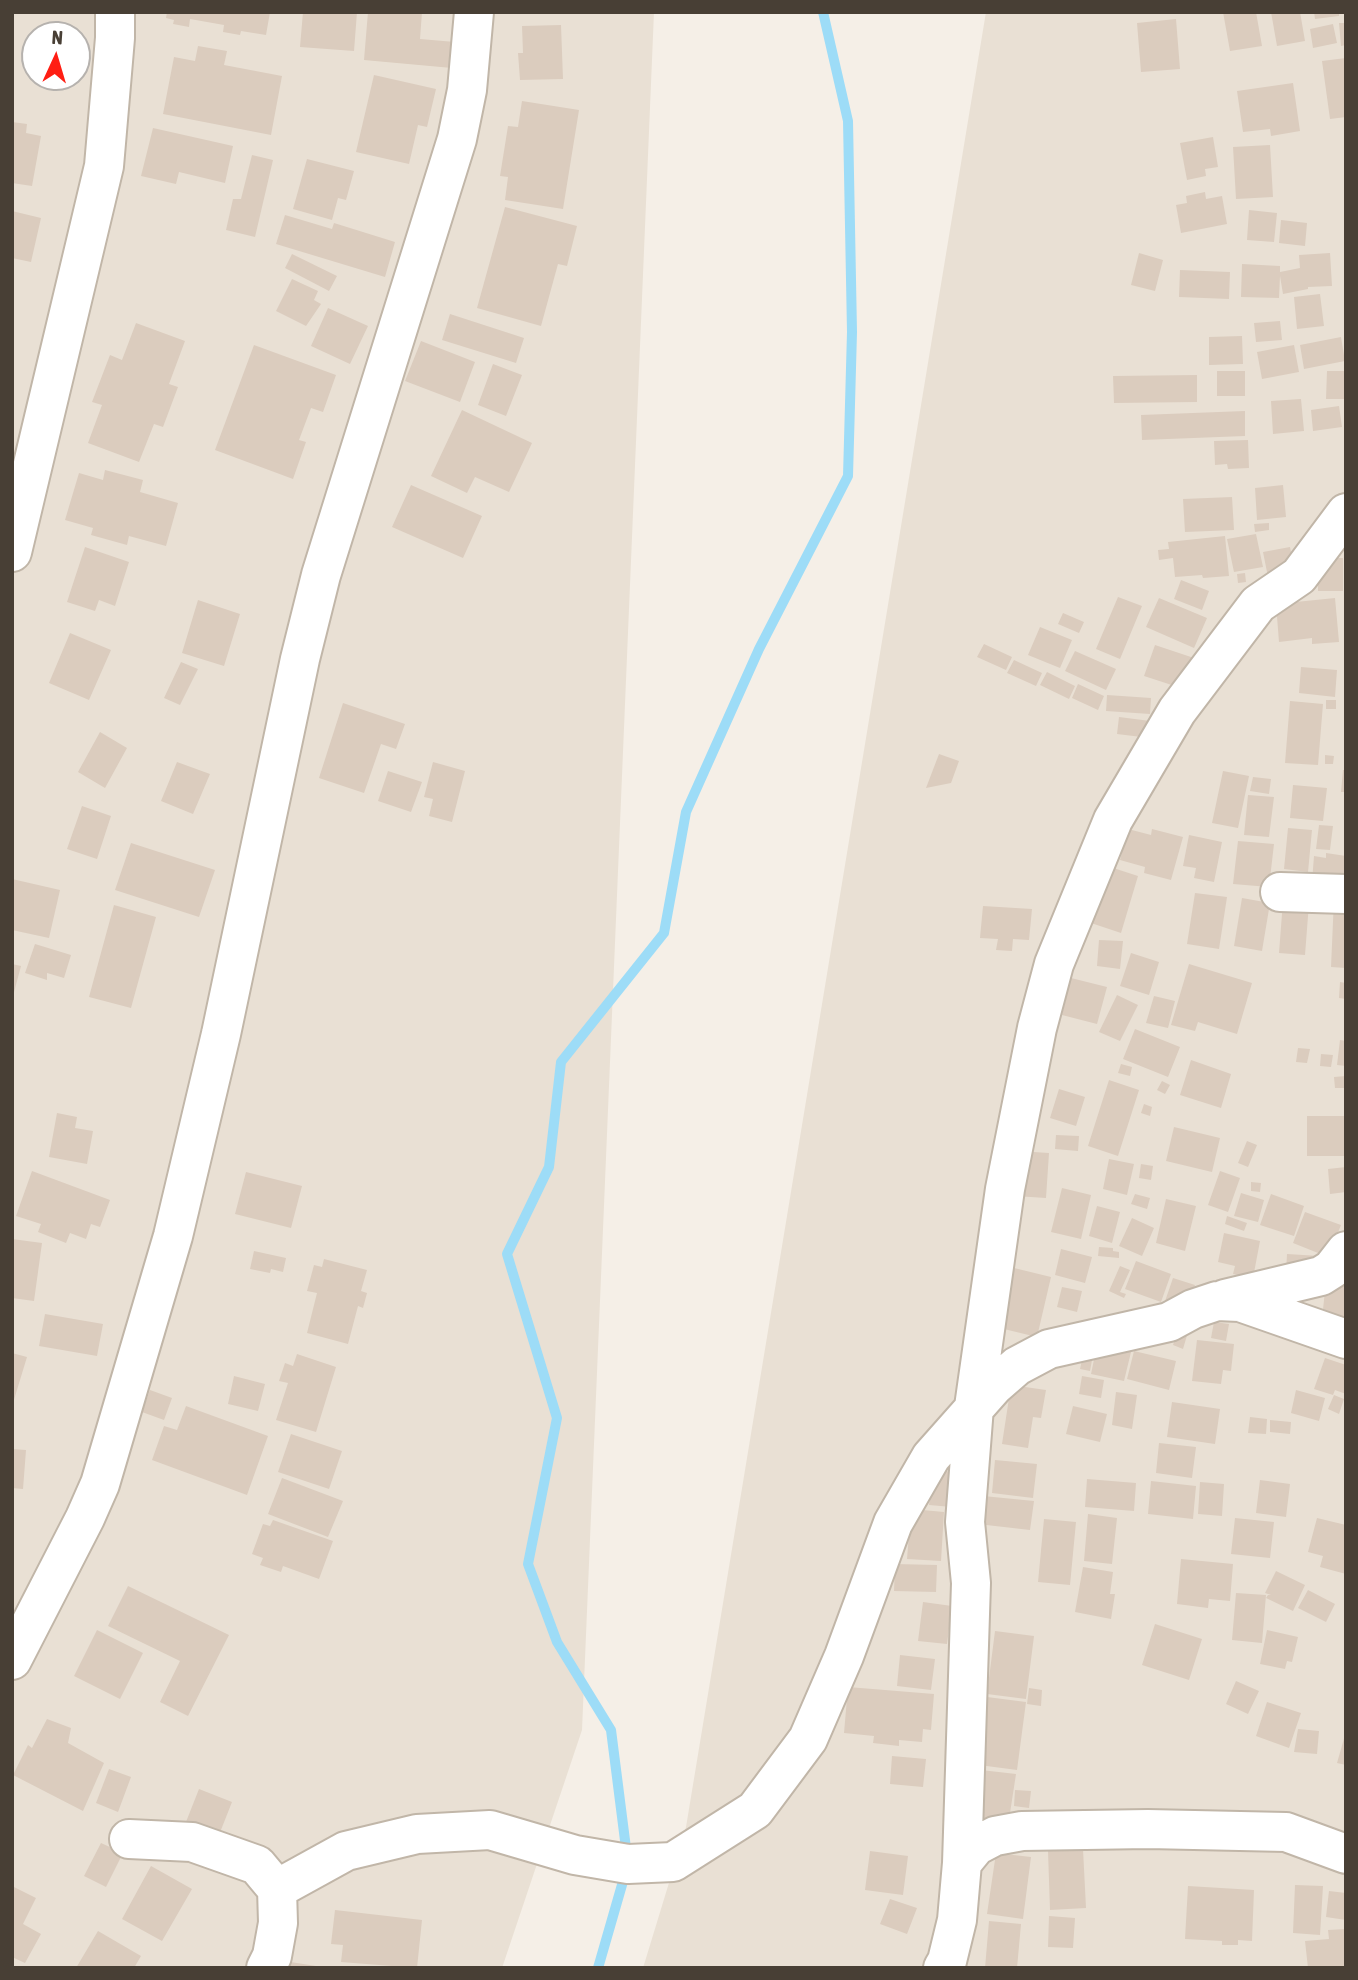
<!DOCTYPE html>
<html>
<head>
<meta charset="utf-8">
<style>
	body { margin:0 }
	#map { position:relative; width:1358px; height:1980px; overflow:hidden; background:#f5efe7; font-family:"Asap Condensed",sans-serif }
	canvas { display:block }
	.frame { position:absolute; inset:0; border:14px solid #483f35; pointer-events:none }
	.north { position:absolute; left:21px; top:21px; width:70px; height:70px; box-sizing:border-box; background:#fff; border:2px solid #b6b2ae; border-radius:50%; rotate:4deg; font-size:19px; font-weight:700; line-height:28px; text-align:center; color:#483f35 }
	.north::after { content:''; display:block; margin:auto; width:24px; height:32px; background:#ff1e13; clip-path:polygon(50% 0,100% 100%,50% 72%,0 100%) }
</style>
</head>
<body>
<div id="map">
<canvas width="1358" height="1980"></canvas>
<div class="frame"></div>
<div class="north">N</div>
</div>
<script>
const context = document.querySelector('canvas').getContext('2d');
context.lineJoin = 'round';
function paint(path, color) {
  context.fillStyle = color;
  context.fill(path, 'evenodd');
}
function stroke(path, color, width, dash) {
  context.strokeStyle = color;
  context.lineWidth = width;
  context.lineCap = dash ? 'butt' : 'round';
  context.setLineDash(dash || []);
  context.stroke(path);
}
const residential = new Path2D(`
	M12,12H654L582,1730L502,1968H12ZM35,35H77V77H35Z
	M986,12H1346V1968H643L686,1827Z`);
const stream = new Path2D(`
	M598,1968L628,1864L611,1730L557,1642L528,1564L557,1418L507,1254L549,1167L561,1062L664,933L686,812L759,649L848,476L852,332L848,121L823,12`);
const building = new Path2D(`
	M167,12H270L266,35L241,31L240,35L223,32L224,25L190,19L189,27L173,24L174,20L166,18Z
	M303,12H357L354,51L300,47Z
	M368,12H422L420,39L455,42L452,68L364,60Z
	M1223,12H1256L1262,46L1230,51Z
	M1271,12H1300L1305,41L1277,46Z
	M1314,12H1339V16L1315,19Z
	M1176,19L1180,69L1141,72L1137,23Z
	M1339,23H1346V45L1341,46Z
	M1333,24L1337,43L1313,48L1310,29Z
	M561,25L563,79L520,80L518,53H523L522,26Z
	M198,46L227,51L224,65L282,76L271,135L163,114L174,57L195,61Z
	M1346,58V117L1330,119L1322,61Z
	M34,65L35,77H57L54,87L30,80Z
	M374,75L436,89L427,127L418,125L409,164L356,152Z
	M1293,83L1300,131L1271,136L1270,129L1243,132L1237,91Z
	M522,101L579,110L563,209L505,200L508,177L500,176L508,126L518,127Z
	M12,122L27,124L26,133L41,136L32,186L12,183Z
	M153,128L233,146L225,183L179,172L176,184L141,176Z
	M1213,137L1218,167L1205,169L1206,176L1187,180L1180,143Z
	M1270,145L1273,197L1236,199L1233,147Z
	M252,155L273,160L255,237L226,230L233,199H241Z
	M307,159L354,171L346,200L338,198L332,220L293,209Z
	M1205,192L1206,199L1222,196L1227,224L1181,233L1176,205L1187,203L1186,196Z
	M505,207L577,226L567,266L558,264L541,326L477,308Z
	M1249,210L1277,213L1274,242L1247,240Z
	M12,211L41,218L31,262L12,258Z
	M285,215L332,229L334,223L395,242L385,277L276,244Z
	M1281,220L1307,223L1305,246L1279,243Z
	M1139,253L1163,260L1155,291L1131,285Z
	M1330,253L1332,286L1308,287V289L1283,294L1280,276L1279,298L1241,297L1242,264L1280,266V272L1300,268L1299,255Z
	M292,254L337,276L329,291L285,268Z
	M1180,270L1230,272L1229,299L1179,297Z
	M292,279L318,291L314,300L321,304L306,326L276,311Z
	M1320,294L1324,326L1297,329L1294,297Z
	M328,308L368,326L350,364L311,346Z
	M450,314L524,338L516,363L442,340Z
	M1280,321L1282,340L1256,342L1254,323Z
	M136,323L185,341L169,384L178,387L163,427L154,424L139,462L88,443L102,405L92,402L110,355L122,360Z
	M1242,336L1243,364L1209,365V337Z
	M1341,337L1345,361L1304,369L1300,345Z
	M421,341L475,362L460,402L405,381Z
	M254,345L336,375L323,412L311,408L299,440L306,442L293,479L215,450Z
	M1294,345L1299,372L1262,379L1257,352Z
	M493,364L522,375L506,416L478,405Z
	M1217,371H1245V396H1217Z
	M1327,371H1346V399H1326Z
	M1197,375V402L1114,403L1113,376Z
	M1301,399L1304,431L1273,434L1271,401Z
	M1339,406L1342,427L1313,431L1311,410Z
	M462,410L532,443L509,492L475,477L467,493L431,476Z
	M1245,411V436L1142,440L1141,415Z
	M1248,440L1249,468L1228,469L1227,464L1215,465L1214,441Z
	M105,470L143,480L140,492L178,503L166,546L129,536L127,545L91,535L93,528L65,520L79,473L103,480Z
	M411,485L482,516L463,558L392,527Z
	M1283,485L1286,517L1257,520L1255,488Z
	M1232,497L1234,530L1185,532L1183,499Z
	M1269,523V530L1255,532L1254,524Z
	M1256,534L1263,567L1234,572L1227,539Z
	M1225,536L1229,576L1203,578L1202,575L1175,577L1173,558L1159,560L1158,550L1169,549L1168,542Z
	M85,547L129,562L115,606L99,600L95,611L67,602Z
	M1290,547L1295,572L1268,577L1263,552Z
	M1318,558H1343V591H1318Z
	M1245,573L1246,582L1238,583L1237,574Z
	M1181,580L1209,591L1202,610L1174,599Z
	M1118,597L1142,606L1120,659L1096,649Z
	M1159,598L1207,618L1194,648L1146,627Z
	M1335,598L1339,642L1312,644V638L1279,642L1276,604Z
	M198,600L240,614L224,666L182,653Z
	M1063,613L1084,622L1079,633L1058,624Z
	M1040,627L1072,640L1060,668L1028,655Z
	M70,633L111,650L89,700L49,683Z
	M984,644L1012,657L1006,670L977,657Z
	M1155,645L1194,658L1184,689L1144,676Z
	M1075,651L1116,669L1106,690L1065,671Z
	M1014,660L1042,673L1036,686L1007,673Z
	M181,662L198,669L180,705L164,698Z
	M1301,667L1337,670L1335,697L1299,693Z
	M1047,672L1075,686L1069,699L1040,685Z
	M1078,684L1104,696L1098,710L1072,698Z
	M1107,695L1151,698L1150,714L1106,711Z
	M1326,700H1336V709H1326Z
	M1290,701L1323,704L1318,765L1285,763Z
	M343,703L405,724L396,749L381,744L364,793L319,778Z
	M1119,717L1158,722L1150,738L1117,734Z
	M100,732L127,748L105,788L78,772Z
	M939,754L959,761L951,783L926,788Z
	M1325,755L1334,756L1333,764H1325Z
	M177,762L210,774L193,814L161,801Z
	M433,762L465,771L452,822L429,816L433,799L424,797Z
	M1343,770H1346V792H1341Z
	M388,771L422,782L411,812L378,801Z
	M1223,771L1249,776L1238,828L1212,823Z
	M1253,777L1271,779L1269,794L1250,791Z
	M1293,785L1327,788L1323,821L1290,818Z
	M1248,795L1274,797L1269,837L1244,835Z
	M82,806L111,816L97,859L67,849Z
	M1319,825L1333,826L1330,850L1316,849Z
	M1288,828L1312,830L1308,872L1284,869Z
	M1128,829L1151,835L1152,829L1183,837L1171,880L1144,873L1145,867L1120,860Z
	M1189,835L1222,842L1214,882L1194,878L1196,868L1183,866Z
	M1238,841L1274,844L1269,887L1233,884Z
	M131,843L215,870L199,917L115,890Z
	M1326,853L1346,856V886L1312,882L1314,856L1326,858Z
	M1104,865L1138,876L1121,933L1088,922Z
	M12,879L60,890L49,938L12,930Z
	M1195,893L1227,897L1219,949L1187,944Z
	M1242,898L1270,903L1262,951L1234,946Z
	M1334,899L1346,900V968L1331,967Z
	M1283,901L1309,903L1305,955L1279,953Z
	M114,905L156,917L131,1008L89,997Z
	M983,906L1032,909L1029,940L1013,939L1012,951L996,950L998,939L980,938Z
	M1099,940L1123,941L1120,969L1097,966Z
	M35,944L71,955L64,978L47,973V980L25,973Z
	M1131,953L1159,962L1149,995L1120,986Z
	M12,964L21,966L13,996H12Z
	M1189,964L1252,983L1237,1034L1198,1022L1195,1031L1171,1025Z
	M1071,978L1107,987L1097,1024L1062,1015Z
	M1340,982L1346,983V999L1339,998Z
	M1117,995L1138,1005L1120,1041L1099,1032Z
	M1154,996L1175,1001L1168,1028L1146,1023Z
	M1135,1029L1180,1047L1168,1077L1123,1059Z
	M1340,1040L1346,1041V1066L1337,1065Z
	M1298,1048L1310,1049L1307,1063L1296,1062Z
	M1321,1054L1333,1055L1331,1067L1320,1066Z
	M1191,1060L1231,1074L1221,1108L1180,1095Z
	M1121,1064L1132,1067L1130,1076L1118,1073Z
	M1346,1076V1088H1335L1334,1077Z
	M1109,1080L1139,1090L1118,1156L1088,1146Z
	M1162,1081L1170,1085L1165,1094L1157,1090Z
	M1059,1089L1085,1097L1076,1126L1050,1118Z
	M1144,1104L1152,1107L1150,1116L1141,1113Z
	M57,1113L77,1117L75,1128L93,1131L87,1164L49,1157Z
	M1307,1116H1346V1156H1307Z
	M1174,1127L1220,1138L1212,1172L1166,1161Z
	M1056,1135L1079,1136L1078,1151L1055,1149Z
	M1247,1141L1257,1145L1248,1167L1238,1163Z
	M1018,1151L1049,1153L1046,1198L1015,1196Z
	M1109,1159L1134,1164L1127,1195L1103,1189Z
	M1141,1164L1153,1166L1151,1180L1139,1178Z
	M1346,1167V1192L1330,1194L1328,1169Z
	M32,1171L110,1200L100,1227L91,1224L86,1239L70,1233L66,1243L38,1232L41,1224L16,1216Z
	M1220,1171L1240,1178L1228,1212L1208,1205Z
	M246,1172L302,1186L291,1228L235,1214Z
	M1251,1182L1261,1183L1260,1192L1251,1191Z
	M1062,1188L1091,1195L1081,1239L1051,1232Z
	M1241,1193L1264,1200L1258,1222L1234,1216Z
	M1135,1194L1150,1198L1147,1209L1131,1204Z
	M1271,1194L1304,1206L1294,1236L1260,1225Z
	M1166,1199L1196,1206L1185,1251L1156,1243Z
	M1097,1206L1120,1212L1112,1243L1089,1236Z
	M1305,1212L1341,1225L1328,1257L1293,1243Z
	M1227,1216L1247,1223L1244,1231L1225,1224Z
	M1132,1218L1154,1228L1142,1256L1119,1246Z
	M1224,1233L1260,1241L1253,1278L1233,1274L1235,1266L1218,1262Z
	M12,1239L42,1243L34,1301L12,1298Z
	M1099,1247L1113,1248V1251L1119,1252V1258L1098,1256Z
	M1061,1249L1092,1257L1085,1283L1055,1275Z
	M254,1251L286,1258L283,1272L271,1269L270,1273L250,1269Z
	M1287,1254L1319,1256L1286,1273Z
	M324,1259L367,1270L361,1291L367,1293L363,1308L358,1306L348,1344L307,1333L317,1293L307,1291L314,1265L322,1267Z
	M1136,1261L1171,1274L1161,1302L1125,1289Z
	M1120,1266L1130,1270L1120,1292L1126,1294L1124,1298L1109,1291Z
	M1010,1267L1051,1277L1037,1337L1004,1329L1007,1317L999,1315Z
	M1173,1278L1195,1285L1189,1302L1162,1310Z
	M1326,1281L1346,1284V1321L1322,1319Z
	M1062,1287L1082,1291L1077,1312L1057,1307Z
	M45,1314L103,1324L97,1356L39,1346Z
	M1214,1322L1229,1324L1226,1341L1211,1338Z
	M1178,1329L1188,1332L1183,1349L1173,1345Z
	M1197,1340L1234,1344L1231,1371L1223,1370L1221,1384L1192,1381Z
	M1097,1345L1131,1352L1124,1381L1091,1374Z
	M1085,1347L1094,1349L1090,1371L1080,1369Z
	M1134,1351L1176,1361L1169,1390L1127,1379Z
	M12,1353L27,1357L13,1403H12Z
	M297,1354L336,1367L316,1432L276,1420L288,1383L279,1381L285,1363L293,1366Z
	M1325,1358L1346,1365V1394L1335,1390L1333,1395L1314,1389Z
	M234,1376L265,1384L258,1411L228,1404Z
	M1082,1376L1104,1380L1101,1398L1079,1394Z
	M1011,1385L1046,1390L1041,1418L1033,1417L1028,1448L1002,1444Z
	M150,1390L172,1398L164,1420L142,1412Z
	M1296,1390L1325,1398L1319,1421L1291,1413Z
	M1116,1392L1137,1395L1132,1429L1112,1425Z
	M1334,1395L1344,1399L1339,1414L1328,1409Z
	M1172,1402L1220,1409L1215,1444L1167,1437Z
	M186,1406L268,1436L247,1495L152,1460L164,1426L177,1430Z
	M1073,1406L1107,1414L1100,1442L1066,1434Z
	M1250,1417L1267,1419L1266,1434L1248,1433Z
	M1270,1420L1291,1422L1290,1434L1270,1432Z
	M291,1434L342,1451L329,1489L278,1472Z
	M1159,1443L1196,1447L1192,1478L1156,1473Z
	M12,1449L26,1450L23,1489L12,1488Z
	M995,1460L1037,1464L1033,1498L992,1493Z
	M933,1470L966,1473L963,1508L929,1505Z
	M282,1478L343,1501L328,1537L268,1514Z
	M1087,1479L1136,1483L1134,1511L1085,1507Z
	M1260,1480L1290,1484L1286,1517L1256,1513Z
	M1151,1481L1196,1486L1193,1519L1148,1514Z
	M1200,1482L1224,1484L1222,1516L1198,1514Z
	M973,1495L1034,1501L1030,1530L969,1523Z
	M911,1509L944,1512L941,1561L907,1559Z
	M1088,1514L1117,1518L1112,1564L1084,1561Z
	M1235,1518L1274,1522L1270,1558L1231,1554Z
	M1317,1518L1346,1525V1574L1320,1567L1323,1556L1308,1552Z
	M1044,1519L1076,1522L1070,1585L1038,1582Z
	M273,1520L333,1541L319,1579L283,1566L281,1572L260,1565L263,1558L252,1554L263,1524L270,1526Z
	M1181,1559L1233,1564L1230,1601L1209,1599L1208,1608L1177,1604Z
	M895,1564L937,1565L936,1592L894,1591Z
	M1083,1567L1113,1572L1110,1594H1115L1111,1619L1075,1612Z
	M1276,1571L1305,1585L1293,1611L1266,1598L1268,1595H1271L1265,1593Z
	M128,1586L229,1635L188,1716L160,1702L180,1661L108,1626Z
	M1308,1590L1335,1604L1326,1622L1298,1608Z
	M1236,1593L1266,1595L1262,1643L1232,1640Z
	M923,1602L952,1606L947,1644L918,1641Z
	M1155,1624L1202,1639L1189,1680L1142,1665Z
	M97,1630L143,1653L120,1699L74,1676Z
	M1267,1630L1298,1637L1292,1662L1287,1661L1285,1669L1260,1664Z
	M995,1631L1034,1636L1026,1699L987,1694Z
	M900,1655L935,1659L931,1690L897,1686Z
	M1236,1681L1259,1691L1248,1714L1226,1704Z
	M848,1687L934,1694L931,1730L923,1729L922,1742L899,1740V1746L873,1743L874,1736L844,1733Z
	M1029,1688L1042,1690L1041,1706L1027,1704Z
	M987,1697L1026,1702L1017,1770L979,1765Z
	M1267,1702L1301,1713L1289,1748L1256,1736Z
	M47,1719L71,1728L68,1743L104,1763L83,1811L13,1775L28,1745L32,1748Z
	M1298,1729L1319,1731L1317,1754L1294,1752Z
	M1345,1735H1346V1765L1337,1763Z
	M892,1756L926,1759L923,1787L890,1784Z
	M109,1769L131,1777L118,1812L96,1803Z
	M981,1770L1016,1774L1008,1826L974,1822Z
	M199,1789L232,1802L217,1840L184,1827Z
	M1015,1790L1031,1791L1029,1808L1014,1806Z
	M101,1843L123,1853L106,1887L84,1876Z
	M1083,1849L1086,1908L1050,1910L1048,1851Z
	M870,1851L908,1856L903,1895L865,1890Z
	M996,1853L1031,1857L1023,1919L987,1914Z
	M151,1866L192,1889L162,1941L122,1919Z
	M1295,1885L1323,1886L1320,1935L1293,1933Z
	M12,1886L36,1898L23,1924L41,1934L25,1963L12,1957Z
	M1188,1886L1254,1890L1252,1941L1238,1940V1945H1222V1941L1185,1939Z
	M1329,1891L1346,1893V1920L1326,1917Z
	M890,1899L917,1908L907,1934L880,1924Z
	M335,1910L422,1920L417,1968L341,1962L343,1945L331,1944Z
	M1049,1916L1075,1918L1073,1948L1048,1947Z
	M989,1921L1021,1924L1017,1968H985Z
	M1346,1929V1968H1308L1305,1941L1329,1939L1328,1930Z
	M98,1931L141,1956L134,1968H76Z
	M278,1960L316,1966V1968H277Z`);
const street = new Path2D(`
	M12,552L104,166L115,38V12
	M1280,892L1346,894
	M1225,1299L1321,1276L1332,1269L1346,1251
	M12,1660L85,1518L100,1484L173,1236L221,1034L300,659L321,575L457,139L467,90L474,12
	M129,1839L192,1842L257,1865L277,1889L278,1923L272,1956L266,1968
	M962,1863L976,1846L995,1836L1022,1831L1148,1829L1286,1832L1346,1854
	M277,1889L346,1851L417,1834L490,1830L575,1855L628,1864L673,1862L755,1810L808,1739L844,1656L893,1523L931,1457L994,1386L1017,1366L1049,1349L1169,1322L1193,1309L1217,1301L1240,1302L1346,1339
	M943,1968L947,1961L957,1920L962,1863L971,1583L965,1522L974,1407L1005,1189L1037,1028L1054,964L1113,820L1177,711L1258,604L1299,576L1346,513`);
paint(residential, '#e9e0d4');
stroke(stream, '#9ddcf7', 10);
paint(building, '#dbccbe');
stroke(street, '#c1b6a8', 42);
stroke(street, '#fff', 38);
</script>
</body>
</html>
